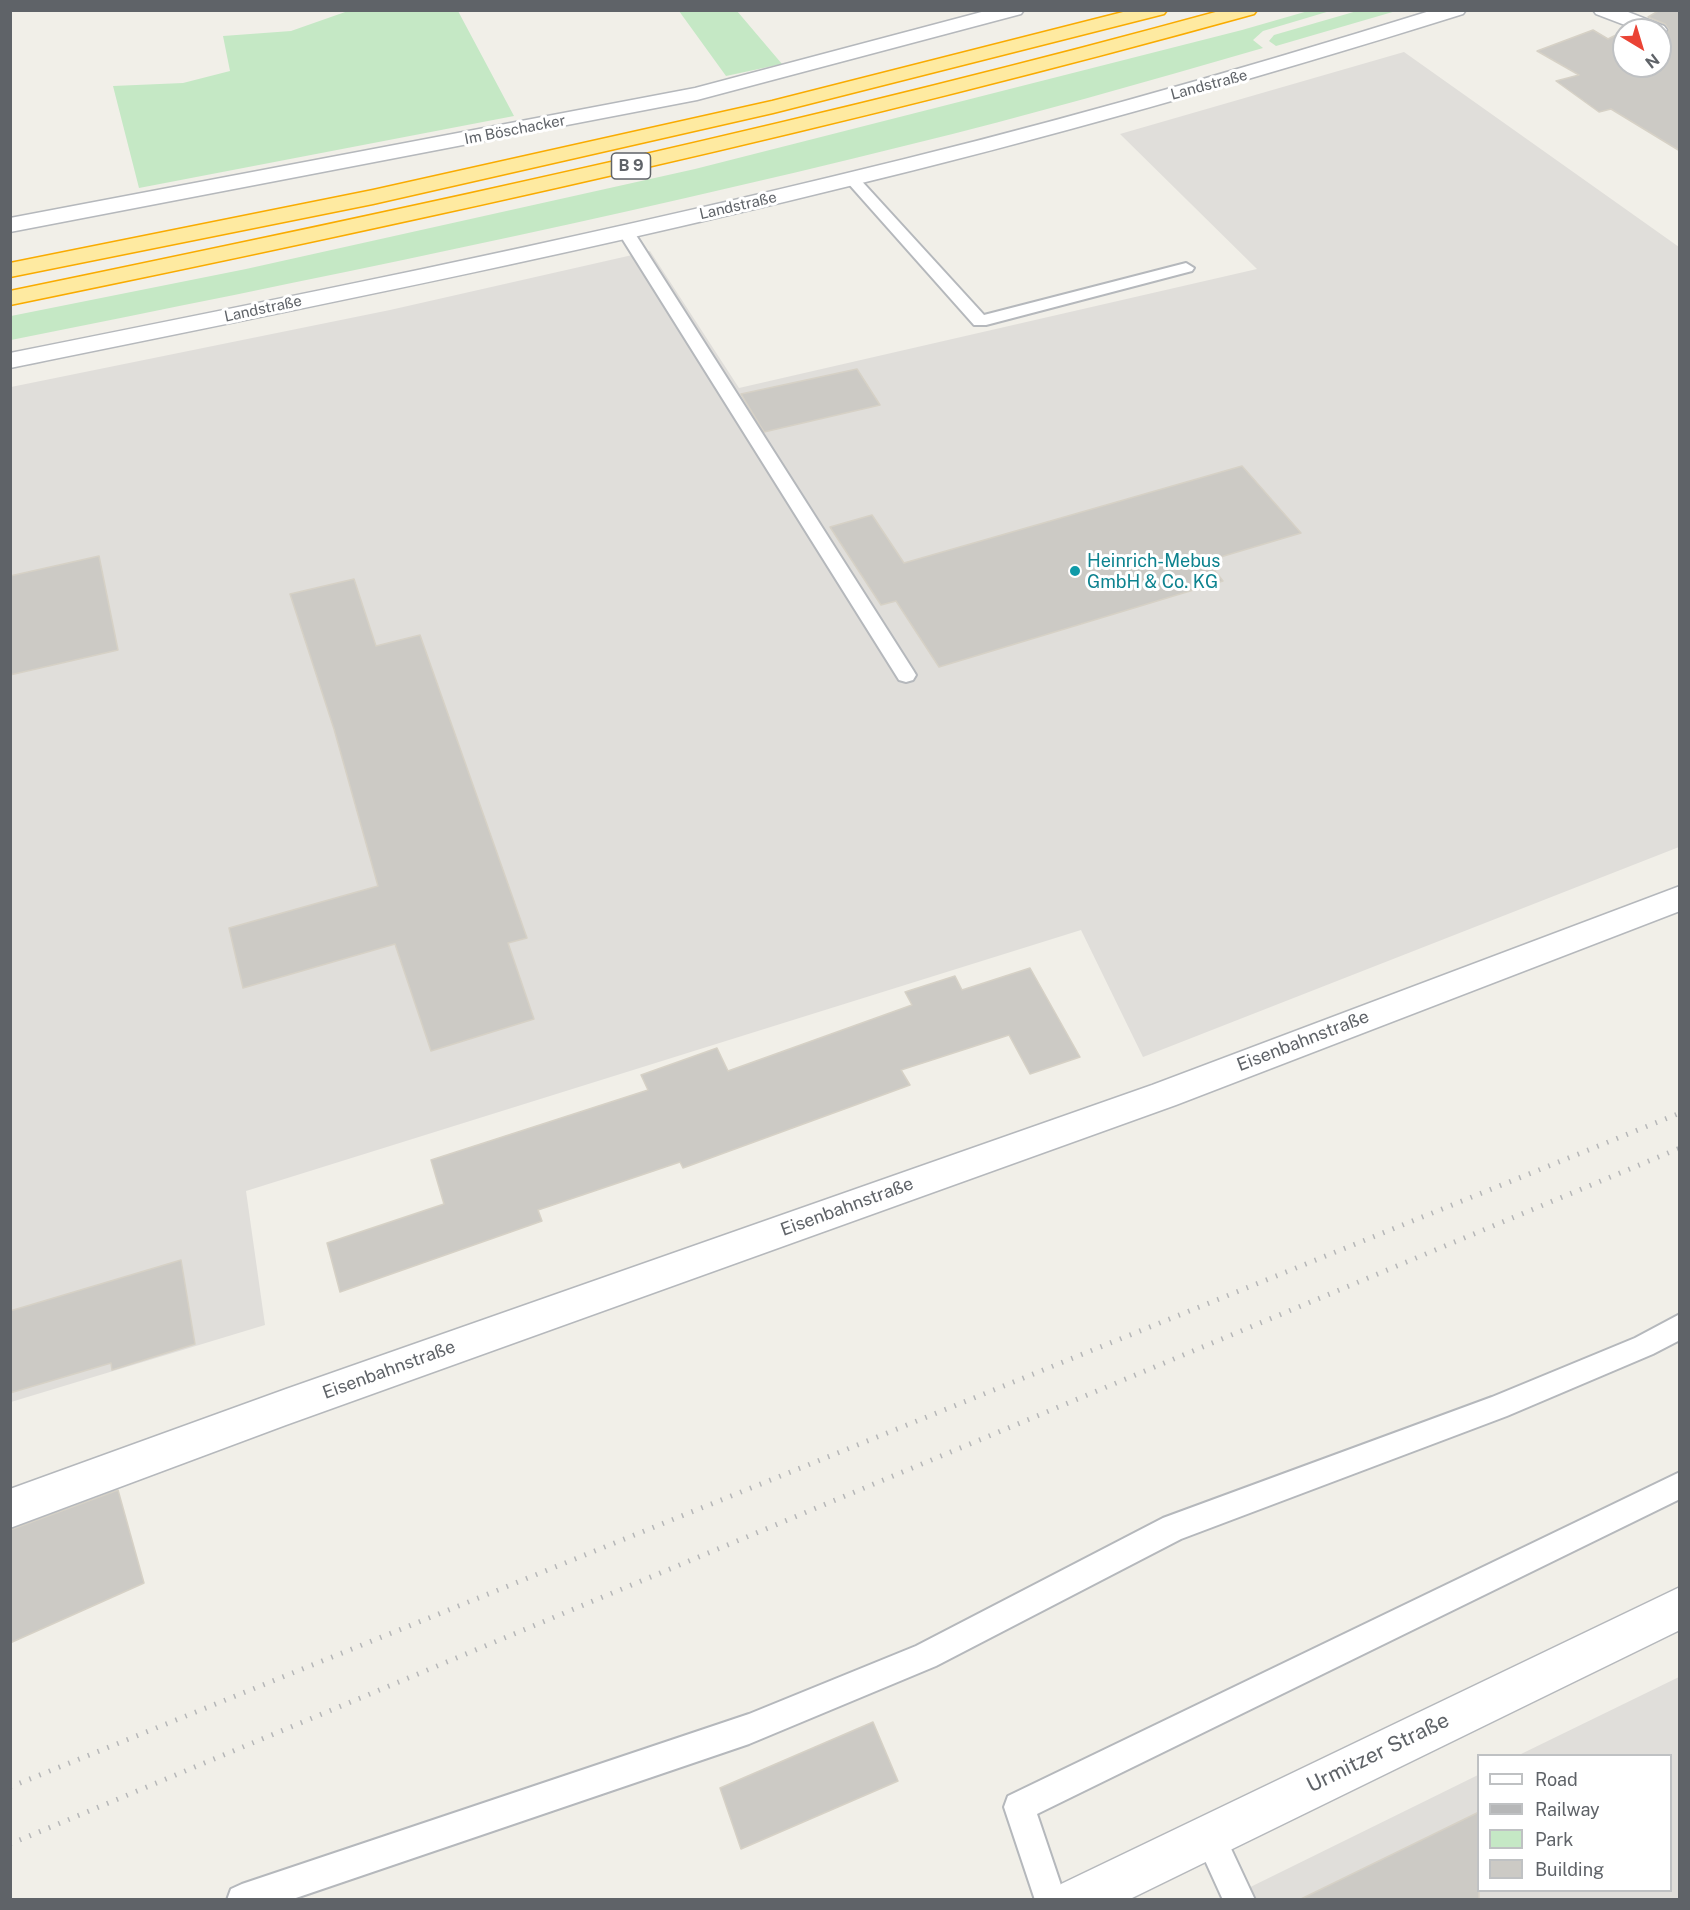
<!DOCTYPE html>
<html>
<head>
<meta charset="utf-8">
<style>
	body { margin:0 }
	#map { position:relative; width:1690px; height:1910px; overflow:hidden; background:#f1efe8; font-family:"Public Sans",sans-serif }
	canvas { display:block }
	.frame { position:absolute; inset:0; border:12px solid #5f6368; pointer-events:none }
	.legend { position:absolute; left:1477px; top:1754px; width:195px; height:138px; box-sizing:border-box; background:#fff; border:2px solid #bfc1c3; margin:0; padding:8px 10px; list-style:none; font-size:18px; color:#5f6368 }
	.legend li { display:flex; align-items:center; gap:12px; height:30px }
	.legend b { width:30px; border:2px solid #bfc1c3 }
	.north { position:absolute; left:1612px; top:18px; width:60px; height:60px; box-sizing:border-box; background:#fff; border:2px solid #bfc1c3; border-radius:50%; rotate:142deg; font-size:16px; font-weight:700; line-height:24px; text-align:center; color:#5f6368 }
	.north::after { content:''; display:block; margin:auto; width:21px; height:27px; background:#ea4335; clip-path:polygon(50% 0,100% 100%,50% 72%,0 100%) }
</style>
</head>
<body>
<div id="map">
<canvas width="1690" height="1910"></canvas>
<div class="frame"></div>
<ul class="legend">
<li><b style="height:8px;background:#fff"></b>Road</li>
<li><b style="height:8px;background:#b6b7b8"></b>Railway</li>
<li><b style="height:16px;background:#c5e8c5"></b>Park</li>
<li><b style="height:16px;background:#cccac5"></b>Building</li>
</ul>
<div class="north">N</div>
</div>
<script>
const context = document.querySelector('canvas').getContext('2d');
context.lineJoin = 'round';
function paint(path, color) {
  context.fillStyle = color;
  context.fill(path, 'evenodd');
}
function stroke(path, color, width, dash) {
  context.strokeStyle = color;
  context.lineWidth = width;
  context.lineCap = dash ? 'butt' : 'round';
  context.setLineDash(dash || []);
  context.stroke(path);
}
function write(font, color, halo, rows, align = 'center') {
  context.font = font + ' "Public Sans",sans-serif';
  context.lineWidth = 6;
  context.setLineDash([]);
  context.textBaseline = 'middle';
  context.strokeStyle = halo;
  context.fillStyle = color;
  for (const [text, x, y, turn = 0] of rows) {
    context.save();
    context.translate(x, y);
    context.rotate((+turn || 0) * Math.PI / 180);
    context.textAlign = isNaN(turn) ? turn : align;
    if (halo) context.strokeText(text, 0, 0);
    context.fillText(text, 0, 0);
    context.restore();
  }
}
const industrial = new Path2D(`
	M1404,52L1679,247V847L1143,1057L1081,930L246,1191L265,1325L11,1402V387L390,310L650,251L739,388L1257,269L1120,134Z
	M1679,1677V1899L1224,1900L1478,1775V1890H1670V1756L1519,1755Z`);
const green = new Path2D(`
	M348,11H458L514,116L139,188L113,86L183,83L230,71L223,36L291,31Z
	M679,11H737L782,64L726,76Z
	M1308,11H1330L1263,31L1253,40L1263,48C1145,82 1027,116 908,145C611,219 310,280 11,340V316L246,269L695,169L1242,30Z
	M1357,11H1396L1276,46L1269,41L1274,35Z`);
const building = new Path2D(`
	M1660,10H1680V151L1611,109L1599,112L1556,81L1579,75L1537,51L1593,30L1608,39L1624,31V66H1660V37L1669,30L1665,24L1648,17Z
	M857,369L880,405L764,432L741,394Z
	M1242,466L1301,533L1207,561L1223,581L939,667L896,601L881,605L830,527L872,515L904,563Z
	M99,556L118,650L10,675V576Z
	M354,579L376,646L420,635L527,938L508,943L534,1019L431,1051L395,944L243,988L229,928L378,886L334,729L290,594Z
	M1030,968L1080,1057L1030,1074L1009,1035L901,1070L910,1085L683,1168L680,1162L538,1210L542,1221L340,1292L327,1243L444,1204L431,1160L648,1090L641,1075L717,1048L728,1071L912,1005L905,992L955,976L962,990Z
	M181,1260L195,1344L112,1370L111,1363L10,1393V1311Z
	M118,1490L144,1583L10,1643V1530Z
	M873,1722L898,1781L741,1849L720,1788Z
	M1479,1812V1899H1301Z`);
const service = new Path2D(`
	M852,174L857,176L984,315L1186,263L1194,268L1192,271L986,325H974L847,182L844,179Z
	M626,227L634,232L913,670L916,675L913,680L906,682L899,680L618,232Z
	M1680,1314V1340L1653,1354L1507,1416L1181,1539L936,1666L749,1744L290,1900H227L231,1889L242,1884L749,1714L916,1646L1163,1518L1492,1397L1635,1338Z
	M1680,1472V1499L1037,1814L1066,1900H1035L1004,1807L1008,1796Z
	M1208,1819L1219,1823L1255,1900H1223L1193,1834L1197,1823Z`);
const minor = new Path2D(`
	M989,10H1024L1021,14L697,100L10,232V218L695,88Z
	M1593,10H1623L1664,26L1667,30L1660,35V30H1638L1596,14Z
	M1680,886V911L1176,1105L286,1425L10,1528V1489L286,1389L1152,1085Z
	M1680,1587V1630L1128,1900H1054L1061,1884Z`);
const tertiary = new Path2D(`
	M1433,10H1466L1463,14C1255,79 1045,139 833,190C561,257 285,312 10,368V353C285,298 559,243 831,177C1033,129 1234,72 1433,10Z`);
const trunk = new Path2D(`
	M1131,10H1167L1164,14L773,113L373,204L10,277V263L373,190L772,101Z
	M1223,10H1257L1254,14C843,128 428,219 10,305V291C417,207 822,120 1223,10Z`);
const rail = new Path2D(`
	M10,1787L1680,1113
	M10,1844L1680,1148`);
const markers = [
	[1075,571,6,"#0f9aa8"]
];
const farStreetnames = [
	["Landstraße",1209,85,-15],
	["Im Böschacker",515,130,-11],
	["Landstraße",738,206,-13],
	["Landstraße",263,309,-12]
];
const shields = [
	[631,166,39]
];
const shieldNames = [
	["B 9",631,166]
];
const cultureNames = [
	["Heinrich-Mebus",1087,561],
	["GmbH & Co. KG",1087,582]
];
const streetNames = [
	["Eisenbahnstraße",1303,1041,-21],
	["Eisenbahnstraße",847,1207,-20],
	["Eisenbahnstraße",389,1370,-20]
];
const nearStreetnames = [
	["Urmitzer Straße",1378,1753,-26]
];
paint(industrial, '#e0deda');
paint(green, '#c5e8c5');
paint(building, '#cccac5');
stroke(building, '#d6d1c6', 1.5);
stroke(service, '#b5b8bc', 4);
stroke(minor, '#b5b8bc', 3);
stroke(tertiary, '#b5b8bc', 3);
stroke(trunk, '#f9ab00', 3);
paint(service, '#fff');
paint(minor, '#fff');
paint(tertiary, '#fff');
paint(trunk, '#feeaa1');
stroke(rail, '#b6b7b8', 5, [1.5, 9]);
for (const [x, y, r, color] of markers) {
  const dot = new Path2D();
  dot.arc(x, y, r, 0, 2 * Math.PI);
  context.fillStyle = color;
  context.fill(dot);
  stroke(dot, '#fff', 2);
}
write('15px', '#5f6368', '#fff', farStreetnames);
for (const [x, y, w] of shields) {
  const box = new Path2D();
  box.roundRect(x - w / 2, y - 13, w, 26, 4.5);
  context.fillStyle = '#fff';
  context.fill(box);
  stroke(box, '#5f6368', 1.5);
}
write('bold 16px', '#5f6368', null, shieldNames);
write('18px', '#0d838f', '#fff', cultureNames, 'left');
write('18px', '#5f6368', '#fff', streetNames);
write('21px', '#5f6368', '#fff', nearStreetnames);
</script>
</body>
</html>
